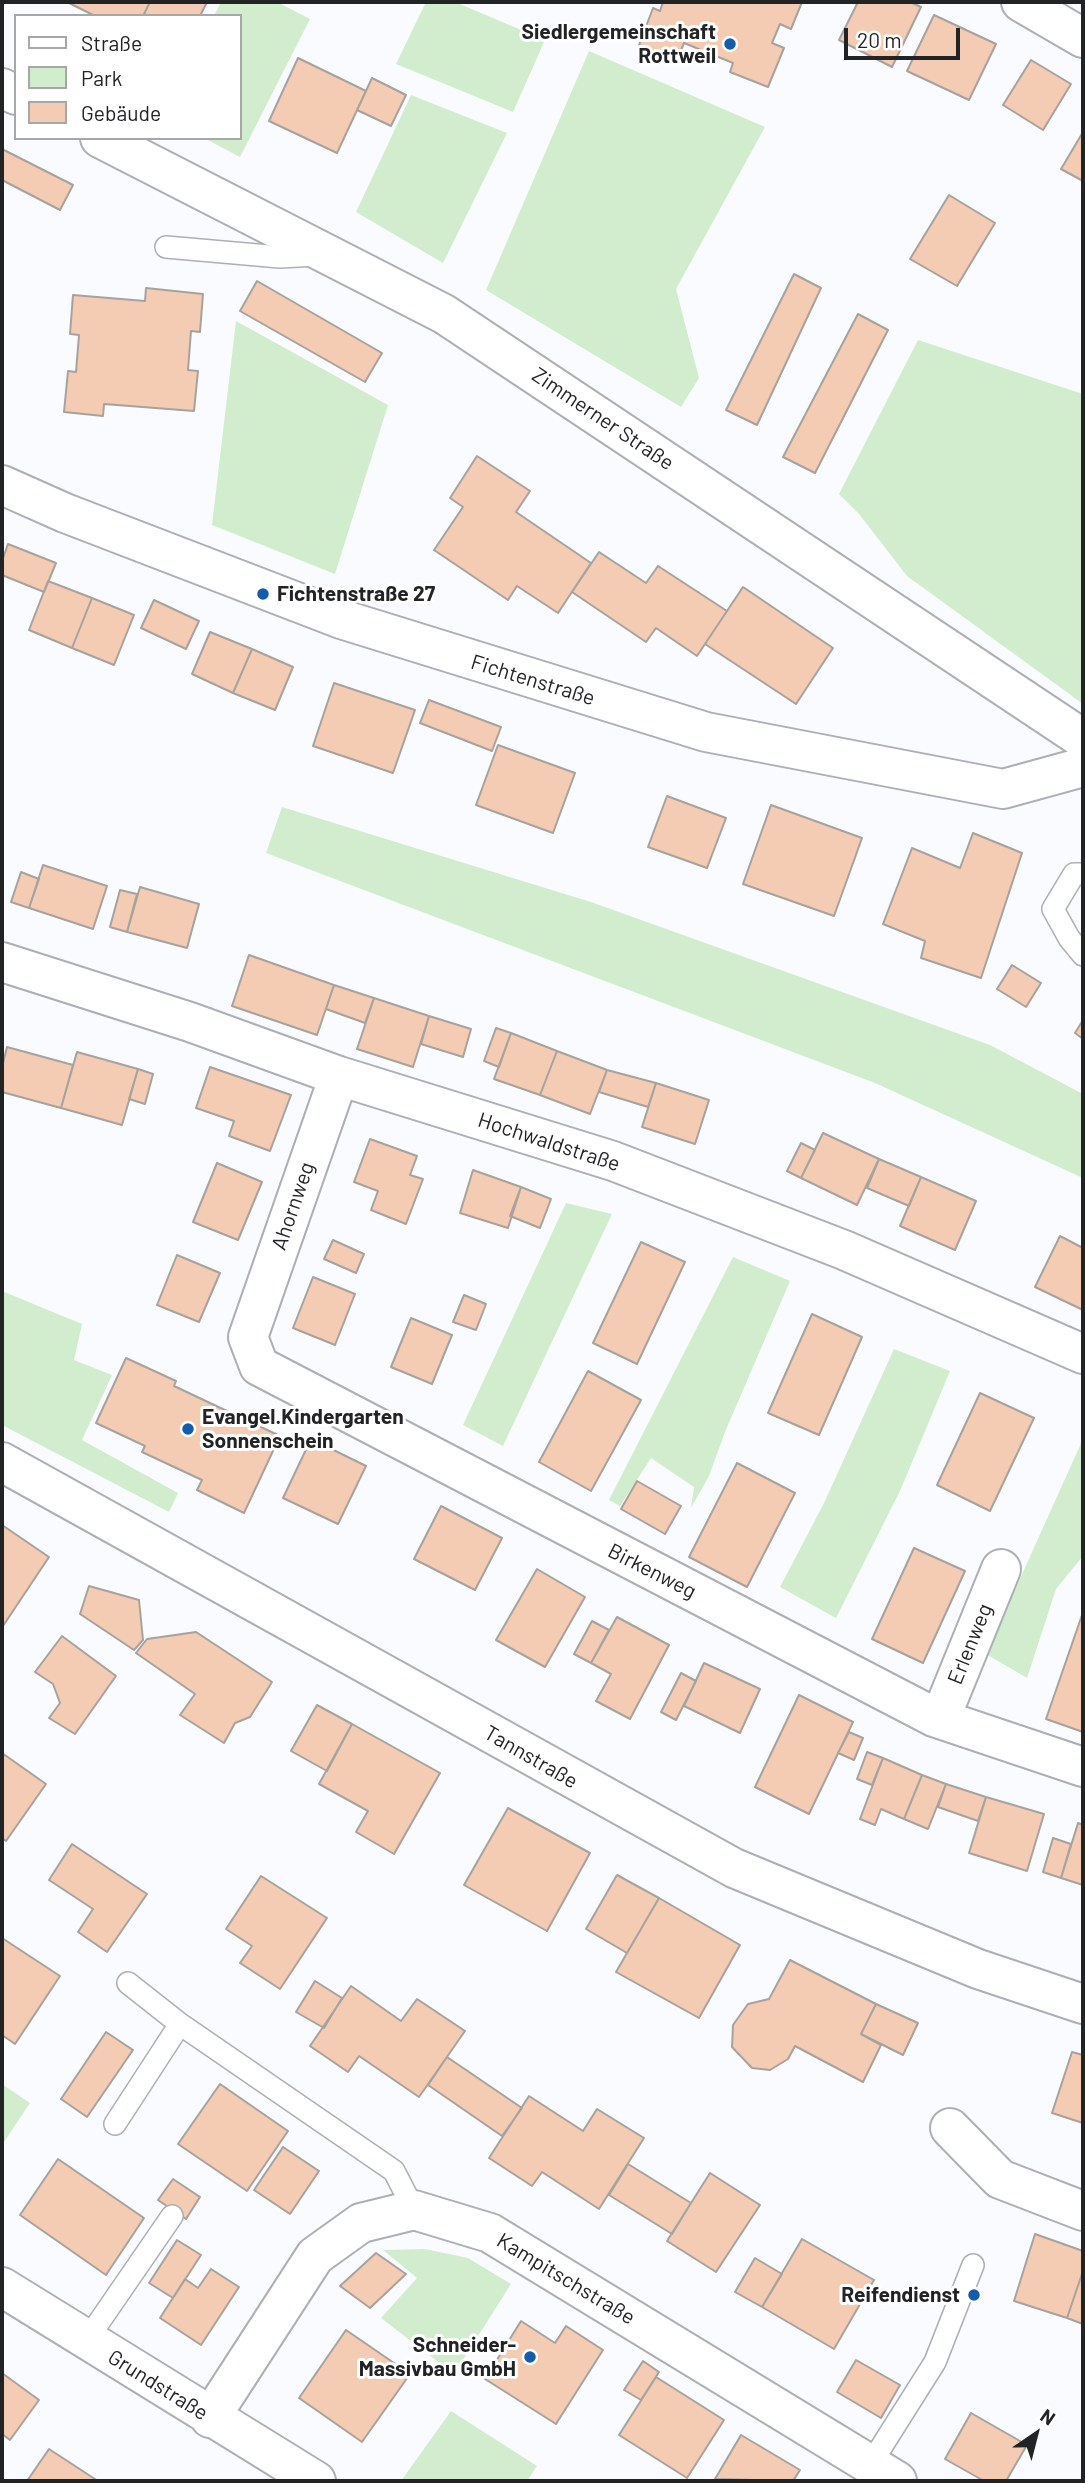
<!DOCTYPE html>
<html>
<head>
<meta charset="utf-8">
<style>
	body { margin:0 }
	#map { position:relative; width:1085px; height:2483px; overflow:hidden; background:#fafbfe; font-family:Barlow,sans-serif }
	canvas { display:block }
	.frame { position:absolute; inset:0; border:4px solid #222325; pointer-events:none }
	.legend { position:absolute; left:14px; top:14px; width:228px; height:126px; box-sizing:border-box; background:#fff; border:2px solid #a7a7a8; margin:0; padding:9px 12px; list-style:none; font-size:21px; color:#222325 }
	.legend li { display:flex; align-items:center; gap:14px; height:35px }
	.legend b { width:35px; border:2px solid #a7a7a8 }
	.north { position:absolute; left:1001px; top:2399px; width:70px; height:70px; -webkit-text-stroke:5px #fff; paint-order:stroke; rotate:35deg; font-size:19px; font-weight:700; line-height:28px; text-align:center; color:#222325 }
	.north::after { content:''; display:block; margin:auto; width:24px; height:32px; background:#222325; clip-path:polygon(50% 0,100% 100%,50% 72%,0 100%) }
	.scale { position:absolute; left:844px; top:28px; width:116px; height:32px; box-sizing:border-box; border:4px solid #222325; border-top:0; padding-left:9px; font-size:21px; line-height:24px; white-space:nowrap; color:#222325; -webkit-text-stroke:5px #fff; paint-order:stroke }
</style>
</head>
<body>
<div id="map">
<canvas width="1085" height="2483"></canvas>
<div class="frame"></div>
<ul class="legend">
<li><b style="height:9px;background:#fff"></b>Straße</li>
<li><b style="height:19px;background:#d1edcd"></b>Park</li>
<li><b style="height:19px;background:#f3ccb3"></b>Gebäude</li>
</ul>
<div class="north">N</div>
<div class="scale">20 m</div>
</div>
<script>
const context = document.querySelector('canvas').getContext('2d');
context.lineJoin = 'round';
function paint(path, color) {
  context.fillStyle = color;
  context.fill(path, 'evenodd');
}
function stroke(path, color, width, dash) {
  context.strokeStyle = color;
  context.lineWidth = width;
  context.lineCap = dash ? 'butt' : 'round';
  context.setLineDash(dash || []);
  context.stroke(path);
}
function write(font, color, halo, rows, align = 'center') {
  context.font = font + ' Barlow,sans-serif';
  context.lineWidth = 6;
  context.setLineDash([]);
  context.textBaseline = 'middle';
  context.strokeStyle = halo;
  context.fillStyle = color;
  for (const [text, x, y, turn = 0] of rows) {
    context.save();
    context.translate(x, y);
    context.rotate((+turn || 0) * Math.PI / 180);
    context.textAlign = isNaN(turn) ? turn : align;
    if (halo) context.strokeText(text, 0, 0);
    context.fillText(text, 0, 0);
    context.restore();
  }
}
const green = new Path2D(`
	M221,2H277L310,19L240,157L204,138H240V16H214Z
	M426,2H455L545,40L513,112L396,64Z
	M589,51L765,127L676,289L699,378L681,407L486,290Z
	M411,95L507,133L443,263L356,212Z
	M236,321L388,405L335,574L212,525Z
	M918,340L1083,394V704L907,576L859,514L839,494Z
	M282,807L591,902L990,1045L1083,1094V1178L875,1083L266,853Z
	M566,1203L612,1214L503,1446L463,1425Z
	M733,1257L790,1281L725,1432L709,1476L691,1508L694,1487L651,1458L620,1506L609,1500Z
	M2,1291L82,1324L74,1360L112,1375L82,1440L178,1493L169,1512L2,1425Z
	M894,1349L950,1371L900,1491L836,1618L780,1587L824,1503Z
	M1083,1439V1556L1056,1589L1027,1678L986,1654Z
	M2,2084L30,2103L2,2145Z
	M425,2249L468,2258L511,2284L454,2374L381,2318L417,2278L383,2250Z
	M451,2411L537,2466L527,2481H401Z`);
const building = new Path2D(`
	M67,2H150L143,16H95Z
	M150,2H207L200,16H148L144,14Z
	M663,2H802L791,29L780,24L772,43L784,48L768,87L730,72L733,63L684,43L677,60L639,45L653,8L660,11Z
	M858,2H910L921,7L892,67L839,40Z
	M934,15L996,44L969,100L907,71Z
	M298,58L366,91L337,153L269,121Z
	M1031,60L1071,84L1043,130L1003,105Z
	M372,78L406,95L391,126L357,110Z
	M1083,132V181L1061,169Z
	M2,149L73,185L60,210L2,180Z
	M949,195L995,223L957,286L910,259Z
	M794,274L821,288L757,425L726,410Z
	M257,281L382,353L365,382L240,311Z
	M146,288L203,294L200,332L191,331L188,370L198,371L194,411L104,404L103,416L64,412L68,371L76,372L79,335L70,334L73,295L145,301Z
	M858,314L888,330L815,473L783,457Z
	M477,456L530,491L516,512L591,563L558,613L517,586L508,600L434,550L463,507L450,498Z
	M8,544L56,563L44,592L2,575V561Z
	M599,552L646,583L658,566L727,611L697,656L656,628L646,642L572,592Z
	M48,581L92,598L72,648L29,630Z
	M743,587L833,648L796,704L705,644Z
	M92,598L134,615L114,665L72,648Z
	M154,600L199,621L186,649L141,628Z
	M210,632L252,649L233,693L192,674Z
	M252,649L293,667L275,710L233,693Z
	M334,683L415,710L393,773L313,746Z
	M429,700L501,727L492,751L420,723Z
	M498,745L575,773L553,833L476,805Z
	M667,796L726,818L707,868L648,847Z
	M771,805L862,838L834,916L743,884Z
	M973,833L1022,853L981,978L921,958L925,941L883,924L912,848L960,868Z
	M43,865L107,886L93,929L29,908Z
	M21,872L39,879L29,908L11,902Z
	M140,887L199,904L187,948L127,932Z
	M120,890L137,894L127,932L110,927Z
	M249,955L334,985L317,1035L232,1006Z
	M1012,965L1041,983L1026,1007L997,989Z
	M334,985L374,998L365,1023L326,1009Z
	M374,998L429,1016L413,1067L357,1049Z
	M429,1016L471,1029L463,1057L421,1044Z
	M1083,1020V1039L1075,1033Z
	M496,1028L511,1033L499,1067L484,1061Z
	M511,1033L557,1051L540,1095L494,1079Z
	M7,1047L73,1065L61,1108L2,1092V1067Z
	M557,1051L607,1070L590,1114L540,1095Z
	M77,1052L138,1069L122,1125L61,1108Z
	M210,1067L291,1095L270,1151L229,1136L234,1121L196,1108Z
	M138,1069L153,1074L145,1104L129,1099Z
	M607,1070L656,1083L648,1107L599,1092Z
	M656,1083L709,1100L695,1144L642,1127Z
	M823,1133L879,1159L857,1205L801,1178Z
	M370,1139L417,1156L410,1175L423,1179L406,1224L371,1210L378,1191L354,1182Z
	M801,1143L815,1150L801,1178L787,1171Z
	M879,1159L921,1177L909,1206L867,1188Z
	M217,1163L262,1182L238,1240L193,1222Z
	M473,1170L521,1187L508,1228L460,1213Z
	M921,1177L976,1201L955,1250L900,1226Z
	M521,1187L551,1199L540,1228L510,1216Z
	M1060,1236L1083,1248V1310L1035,1287Z
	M333,1240L364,1254L356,1273L324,1259Z
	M641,1242L685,1262L637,1364L593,1343Z
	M177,1255L220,1273L199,1322L157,1305Z
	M313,1277L355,1294L335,1345L293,1328Z
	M464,1295L486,1304L476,1330L453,1322Z
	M812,1314L862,1337L819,1435L768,1413Z
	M411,1318L452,1335L432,1384L391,1367Z
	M126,1358L176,1381L174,1386L280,1436L244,1513L197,1490L202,1480L142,1452L145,1446L96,1423Z
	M588,1371L641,1400L591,1491L539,1462Z
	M980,1393L1034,1418L990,1511L937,1485Z
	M311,1439L366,1466L338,1524L283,1498Z
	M737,1463L795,1493L747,1587L689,1557Z
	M637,1481L681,1506L665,1534L621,1509Z
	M441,1506L502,1538L475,1590L414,1559Z
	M2,1525L49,1557L3,1626L2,1625Z
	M914,1548L965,1571L923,1663L872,1639Z
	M537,1569L585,1597L545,1667L496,1640Z
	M89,1586L139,1600L143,1640L134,1650L80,1614Z
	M1082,1615H1083V1732L1046,1719Z
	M617,1617L669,1645L630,1719L596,1701L611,1674L591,1663Z
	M592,1621L609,1630L591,1663L574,1654Z
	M196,1632L272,1682L250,1717L235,1723L224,1743L180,1715L195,1694L136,1653L147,1639Z
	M62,1636L116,1676L75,1734L49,1718L60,1703L53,1684L35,1672Z
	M704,1663L760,1689L740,1733L684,1706Z
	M681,1673L696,1681L676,1720L661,1712Z
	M799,1695L853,1722L809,1814L755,1787Z
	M317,1705L352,1724L327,1771L291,1751Z
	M352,1724L440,1773L394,1854L356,1832L368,1811L319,1784Z
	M849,1732L863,1738L854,1760L838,1753Z
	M867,1752L883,1758L872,1785L857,1779Z
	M2,1753L46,1784L6,1841L2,1838Z
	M883,1758L922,1775L904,1819L881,1809L875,1825L860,1819Z
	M922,1775L946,1784L928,1829L904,1819Z
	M946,1784L986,1797L978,1821L938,1807Z
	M986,1797L1044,1814L1027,1871L969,1853Z
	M508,1808L590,1853L547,1931L464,1885Z
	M1078,1823L1083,1825V1885L1061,1878Z
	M1053,1838L1071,1844L1061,1878L1043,1872Z
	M72,1844L147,1894L107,1952L78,1932L93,1909L49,1880Z
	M617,1875L659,1898L627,1953L586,1929Z
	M261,1876L327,1918L280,1989L240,1963L252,1946L226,1929Z
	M659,1898L740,1945L699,2018L616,1972Z
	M2,1938L60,1976L15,2044L2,2035Z
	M790,1960L876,2004L861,2034L881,2045L863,2082L795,2046L788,2059L770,2070L752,2068L732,2047L733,2025L748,2004L769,1999Z
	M315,1981L342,1998L324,2028L296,2012Z
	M351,1986L401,2021L417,1999L465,2031L419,2097L359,2056L348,2072L310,2046Z
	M876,2004L918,2023L903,2055L861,2034Z
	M106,2032L133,2050L87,2117L61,2099Z
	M1072,2052L1083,2055V2123L1052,2113Z
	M447,2057L522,2108L502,2136L428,2085Z
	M220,2084L288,2131L247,2191L178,2144Z
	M529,2096L583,2131L597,2109L644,2138L599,2209L542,2172L532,2186L489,2158Z
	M283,2147L319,2171L290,2214L254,2190Z
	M58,2159L144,2218L106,2275L20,2215Z
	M628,2164L691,2203L672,2234L609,2195Z
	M710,2173L760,2205L716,2272L667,2241Z
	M173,2179L200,2197L186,2219L158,2200Z
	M1035,2234L1083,2251V2271L1067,2318L1014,2301Z
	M802,2239L874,2280L834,2349L762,2307Z
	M177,2240L201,2255L173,2298L149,2283Z
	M376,2253L406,2274L370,2308L340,2286Z
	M755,2258L782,2274L762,2307L735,2292Z
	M211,2269L239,2287L201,2345L160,2318L185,2279L198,2288Z
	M1083,2271V2324L1067,2318Z
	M521,2321L555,2343L566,2326L603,2350L556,2424L485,2379Z
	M346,2330L410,2374L362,2442L299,2398Z
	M856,2360L900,2385L881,2418L837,2392Z
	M643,2361L659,2372L641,2400L624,2390Z
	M2,2373L39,2400L10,2440L2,2434Z
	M656,2377L724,2420L687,2478L619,2435Z
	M971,2413L1027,2445L1006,2481H984L945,2459Z
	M741,2435L800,2470L793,2481L715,2479Z
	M49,2449L98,2481H27Z`);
const service = new Path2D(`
	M166,247L280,257L318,255
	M1083,874H1074L1053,909L1069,938L1083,955
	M128,1983L180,2024L394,2171L414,2210
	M115,2124L180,2024
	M86,2341L172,2216
	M870,2465L935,2362L973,2265`);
const minor = new Path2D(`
	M1021,2L1083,38
	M2,88L16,95
	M100,138L444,314L1083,739
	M2,485L65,513L341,619L706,732L1003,789L1083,767
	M2,962L190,1022L339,1076L613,1161L844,1250L1083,1354
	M339,1076L248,1337L259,1366L934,1717L1083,1767
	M2,1462L734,1868L978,1969L1083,2004
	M940,1719L1001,1569
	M950,2128L1000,2179L1083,2211
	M2,2287L316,2481
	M210,2418L315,2256L361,2223L414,2210L490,2233L897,2481`);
const markers = [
	[730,44,7,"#165cac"],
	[263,594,7,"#165cac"],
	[188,1429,7,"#165cac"],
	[974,2295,7,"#165cac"],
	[530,2357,7,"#165cac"]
];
const poiNames = [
	["Siedlergemeinschaft",716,32],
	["Rottweil",716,56],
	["Fichtenstraße 27",277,594,"left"],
	["Evangel.Kindergarten",202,1417,"left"],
	["Sonnenschein",202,1441,"left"],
	["Reifendienst",960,2295],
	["Schneider-",516,2345],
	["Massivbau GmbH",516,2369]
];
const streetNames = [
	["Zimmerner Straße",603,419,34],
	["Fichtenstraße",533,680,17],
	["Hochwaldstraße",549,1142,18],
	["Ahornweg",293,1206,-71],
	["Birkenweg",652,1571,27],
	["Erlenweg",970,1644,-68],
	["Tannstraße",531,1757,30],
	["Kampitschstraße",566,2279,31],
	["Grundstraße",158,2385,32]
];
paint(green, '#d1edcd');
paint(building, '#f3ccb3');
stroke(building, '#a8a29e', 2);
stroke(service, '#acafb5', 24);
stroke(minor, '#acafb5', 42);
stroke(service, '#fff', 21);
stroke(minor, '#fff', 38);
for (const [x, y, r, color] of markers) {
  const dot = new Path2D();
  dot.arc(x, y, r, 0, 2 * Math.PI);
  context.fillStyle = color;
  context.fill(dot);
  stroke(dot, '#fff', 2.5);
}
write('bold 21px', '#222325', '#fff', poiNames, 'right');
write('21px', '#222325', '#fff', streetNames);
</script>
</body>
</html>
